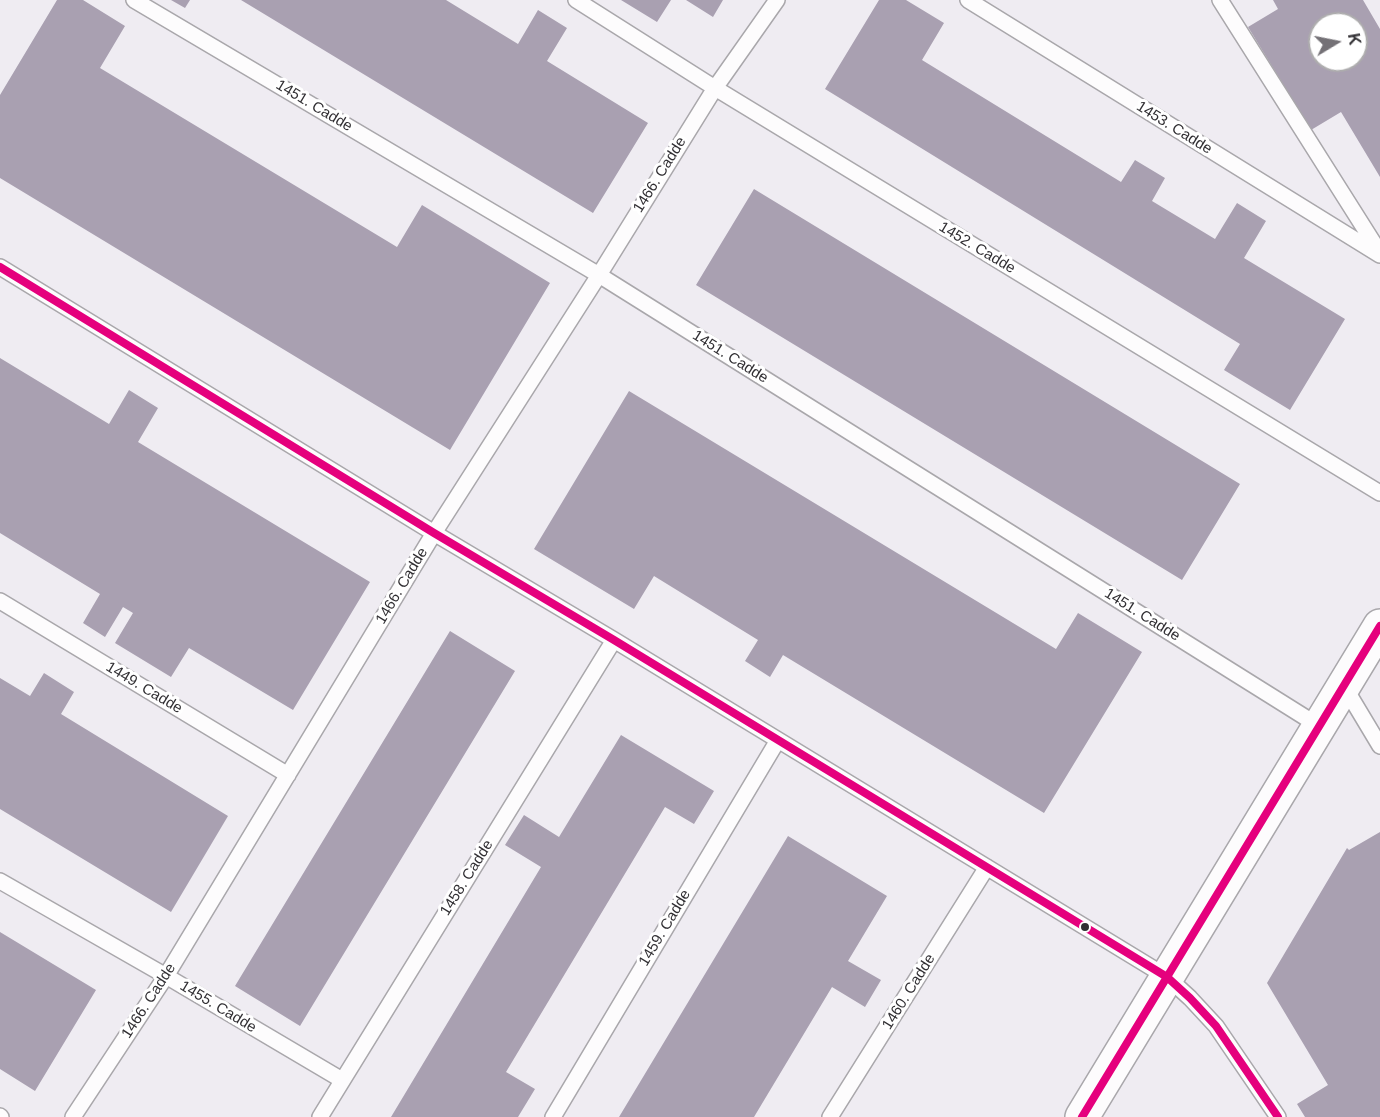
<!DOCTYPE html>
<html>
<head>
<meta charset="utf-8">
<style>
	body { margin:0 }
	#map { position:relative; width:1380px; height:1117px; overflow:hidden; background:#efecf2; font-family:Helvetica,sans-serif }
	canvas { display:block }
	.north { position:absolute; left:1308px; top:12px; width:60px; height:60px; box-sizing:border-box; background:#fff; border:2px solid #adacad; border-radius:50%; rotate:80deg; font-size:16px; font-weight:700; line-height:24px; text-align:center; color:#312f33 }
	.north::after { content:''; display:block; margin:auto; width:21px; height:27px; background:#747176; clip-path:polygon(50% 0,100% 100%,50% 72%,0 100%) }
</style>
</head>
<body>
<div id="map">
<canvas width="1380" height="1117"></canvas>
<div class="north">K</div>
</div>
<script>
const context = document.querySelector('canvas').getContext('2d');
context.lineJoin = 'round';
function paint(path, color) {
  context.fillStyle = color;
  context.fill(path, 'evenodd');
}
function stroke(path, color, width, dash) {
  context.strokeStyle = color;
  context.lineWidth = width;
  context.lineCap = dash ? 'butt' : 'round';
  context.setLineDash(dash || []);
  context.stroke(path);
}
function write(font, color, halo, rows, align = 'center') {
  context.font = font + ' Helvetica,sans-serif';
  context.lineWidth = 6;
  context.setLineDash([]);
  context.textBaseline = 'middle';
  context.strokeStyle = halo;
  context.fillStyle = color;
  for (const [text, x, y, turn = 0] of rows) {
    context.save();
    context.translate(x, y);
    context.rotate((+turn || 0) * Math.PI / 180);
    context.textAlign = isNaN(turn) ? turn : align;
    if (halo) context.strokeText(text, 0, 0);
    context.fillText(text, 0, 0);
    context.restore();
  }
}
const building = new Path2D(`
	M57,0H83L125,26L100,68L397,247L422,205L550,283L450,450L0,178V95Z
	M171,0H190L185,8Z
	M241,0H446L518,44L538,10L567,28L547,61L648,123L593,213Z
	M621,0H671L657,22Z
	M686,0H723L713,17Z
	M879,0H906L944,23L922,60L1121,182L1135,160L1165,178L1152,201L1215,239L1237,203L1266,221L1244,258L1345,319L1290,410L1224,370L1240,344L825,89Z
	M1273,0H1363L1380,29V177L1341,112L1311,130L1248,27L1278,9ZM1320,24H1356V60H1320Z
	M754,189L1240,484L1182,580L696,285Z
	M0,358L109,424L129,390L158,408L138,442L370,582L293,710L189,648L171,677L115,643L133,613L123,607L105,637L83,623L100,594L0,533Z
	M629,391L1056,649L1078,613L1142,652L1044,813L783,655L770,677L745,661L758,640L654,576L634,609L534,549Z
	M450,631L515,671L300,1026L235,986Z
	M44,673L74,692L61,714L228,816L171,912L0,809V678L30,696Z
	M621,735L714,791L694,824L665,807L506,1072L535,1089L518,1117H391L541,867L505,845L524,815L559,837Z
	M1380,832V1117H1305L1297,1104L1328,1085L1267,983L1347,848L1349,850Z
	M788,836L887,896L848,961L881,980L865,1007L832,987L754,1117H619Z
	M0,932L96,990L35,1091L0,1069Z`);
const service = new Path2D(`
	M134,0L599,275L1319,726
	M576,0L715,88L1380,493
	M968,0L1380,255
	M1220,0L1380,253
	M0,267L434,533L614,640L1167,977L1190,998L1216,1026L1278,1117
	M0,601L288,775
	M1344,686L1380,746
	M0,881L166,976L342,1080
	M0,1116L1,1117
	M73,1117L166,976L434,533L599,275L715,88L777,0
	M320,1117L614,640
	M553,1117L778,740
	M830,1117L987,867`);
const secondary = new Path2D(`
	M1082,1117L1380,626`);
const bus1 = new Path2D(`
	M0,267L434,533L614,640L1167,977L1190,998L1216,1026L1278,1117
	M1082,1117L1380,626`);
const markers = [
	[1085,927,5,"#312f33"]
];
const streetNames = [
	["1451. Cadde",314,106,31],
	["1453. Cadde",1174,128,32],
	["1466. Cadde",660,175,-58],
	["1452. Cadde",977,248,31],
	["1451. Cadde",730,357,32],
	["1466. Cadde",402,586,-59],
	["1451. Cadde",1142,615,32],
	["1449. Cadde",144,688,31],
	["1458. Cadde",467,878,-58],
	["1459. Cadde",665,928,-59],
	["1460. Cadde",909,992,-58],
	["1466. Cadde",149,1001,-57],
	["1455. Cadde",218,1007,31]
];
paint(building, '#a9a0b1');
stroke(service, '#a9a7ab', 18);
stroke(secondary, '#a9a7ab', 36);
stroke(service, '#fdfcfd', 15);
stroke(secondary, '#fdfcfd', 33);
stroke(bus1, '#e5007d', 8);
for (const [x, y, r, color] of markers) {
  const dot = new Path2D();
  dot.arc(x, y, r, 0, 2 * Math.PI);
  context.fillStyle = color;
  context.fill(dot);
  stroke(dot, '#fff', 2);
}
write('15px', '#312f33', '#fff', streetNames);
</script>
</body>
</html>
